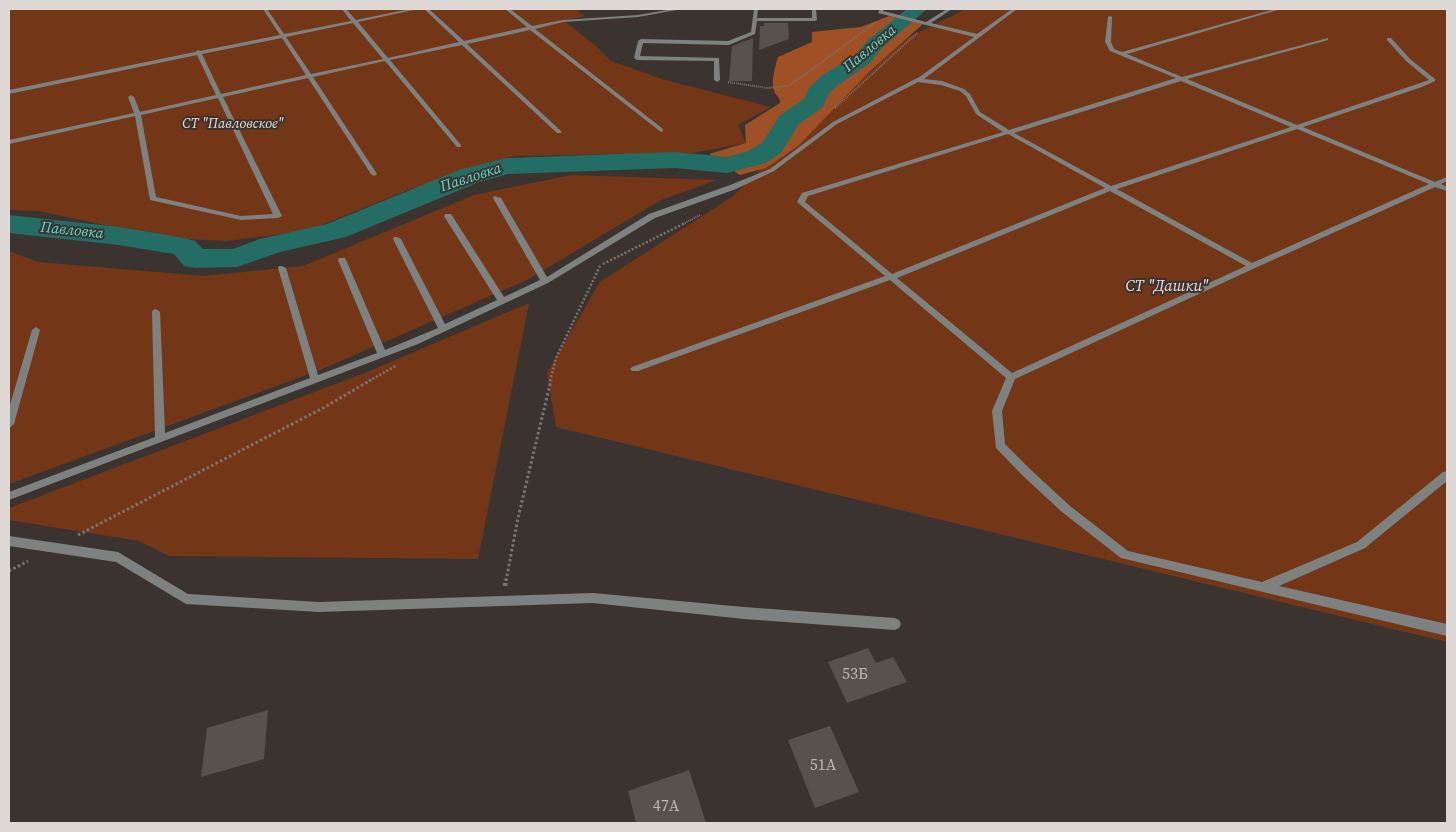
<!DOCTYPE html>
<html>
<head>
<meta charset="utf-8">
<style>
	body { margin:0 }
	#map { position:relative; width:1456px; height:832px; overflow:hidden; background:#3b3330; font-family:"Source Serif 4",serif }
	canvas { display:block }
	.frame { position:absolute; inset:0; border:10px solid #ded9d6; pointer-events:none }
</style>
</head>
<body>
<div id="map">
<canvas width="1456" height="832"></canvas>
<div class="frame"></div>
</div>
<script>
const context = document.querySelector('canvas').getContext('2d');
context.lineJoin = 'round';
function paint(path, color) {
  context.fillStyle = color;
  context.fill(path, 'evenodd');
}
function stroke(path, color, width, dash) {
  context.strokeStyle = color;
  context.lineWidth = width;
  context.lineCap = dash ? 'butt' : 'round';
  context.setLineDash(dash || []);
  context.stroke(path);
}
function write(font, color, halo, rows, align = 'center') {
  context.font = font + ' "Source Serif 4",serif';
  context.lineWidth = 4;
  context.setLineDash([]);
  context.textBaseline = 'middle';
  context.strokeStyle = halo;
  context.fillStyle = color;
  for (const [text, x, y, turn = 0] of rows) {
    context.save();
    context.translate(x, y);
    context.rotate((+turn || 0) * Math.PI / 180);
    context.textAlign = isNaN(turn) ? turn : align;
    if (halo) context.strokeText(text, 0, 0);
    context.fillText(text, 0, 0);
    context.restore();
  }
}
const green = new Path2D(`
	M9,9H575L585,16L564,21L596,46L611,61L665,80L771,107L738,125L746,143L692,153L514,156L408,190L307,231L227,241L167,238L38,211L9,210Z
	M966,9H1447V642L556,427L547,373L600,282L732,197L798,133L909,37Z
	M571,175L717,180L661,200L527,280L320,370L9,484V251L38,262L204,276L303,266L474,195Z
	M529,303L478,559L169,556L139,541L9,520V508L367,372Z`);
const forest = new Path2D(`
	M889,16L923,24L870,71L799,145L766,168L740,175L709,154L746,143L745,125L780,103C780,98 778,97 775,93C770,83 775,67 778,57L812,42V32L861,27Z`);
const river = new Path2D(`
	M907,9H927L882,48L871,62L837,86L828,95L823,107L799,124L781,153L766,163L727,173L675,168L508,174L479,182L346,237L280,252L237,267L195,268L184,266L174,254L119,245L9,233V215L119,227L184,238L195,241L203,249H233L260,239L327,224L459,170L507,158L675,152L727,157L748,151L762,143L780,115L804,99L809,88L821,76L857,54L868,40Z`);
const building = new Path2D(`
	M764,23H788L789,39L759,50L760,26H764Z
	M753,38L752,81H729L732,46Z
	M868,648L876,663L893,657L907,682L847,703L828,662Z
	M268,710L264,759L201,777L207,728Z
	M830,726L859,792L815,808L788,740Z
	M689,770L706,823H636L628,791Z`);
const pathFar3 = new Path2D(`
	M728,82L767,88L789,86L875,23
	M835,108L917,33
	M683,224L700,215`);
const pathFar2 = new Path2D(`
	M603,264L685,223
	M369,381L397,365
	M550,381L556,358L600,266`);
const pathFar1 = new Path2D(`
	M78,535L323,408L371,380
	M9,571L28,561
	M506,581L518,518L551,380`);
const path = new Path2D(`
	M505,586L506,579`);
const service = new Path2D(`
	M263,9H267L284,34L351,21L342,9H346L356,20L410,9H418L358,22L388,58L459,42L424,9H429L464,41L527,27L505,9H510L532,26L563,20L638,15L673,9H682L638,17L563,22L535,29L663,129V131L661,132L530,30L467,44L561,131V133H557L462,45L390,60L461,145V147H457L385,61L313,77L377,174L374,176L371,174L308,78L223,97L282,216L278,218L241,220L150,200L135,116L9,144V140L134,113L128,97L131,95L134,97L140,112L216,95L197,55L9,94V90L195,52L198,50L200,51L280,35ZM353,23L383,59L311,74L286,37ZM282,38L306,75L221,94L202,54ZM218,98L273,214L241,216L156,197L141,115Z
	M754,9H758L757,18H812V9H816L817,20L815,21H757L755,34L729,45L643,43L640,56L719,58L720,80L717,82L714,80V61L637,60L634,58L638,41L641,39L728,41L751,32Z
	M880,9H884L883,11L926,22L947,9H952L931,23L977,34L1012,9H1017L924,79L942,81L964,89L970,94L980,112L1009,130L1176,78L1110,51L1105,42L1108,17L1110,16L1112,17L1111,42L1114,49L1122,52L1275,9H1281L1127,54L1182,77L1328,38V40L1187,79L1297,125L1429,80L1406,61L1387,40V38H1391L1410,59L1435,79V81L1422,87L1303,127L1435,182L1447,177V181L1441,184L1447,187V191L1435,187L1255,268L1015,379L1002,411L1005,444L1031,470L1070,506L1128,551L1262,582L1357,542L1443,472L1447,471V481L1365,548L1279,586L1447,624V636L1121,558L1062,512L1023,476L996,448L992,411L1006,378L890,280L638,371H632L630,369L632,367L885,276L797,202L802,193L1003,132L976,114L966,96L960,91L941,85L918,82L837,124L774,171L736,189L655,218L548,283L418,344L9,500V492L155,437L152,312L153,310L156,309L160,312L165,433L310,378L278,268L279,266H282L286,268L318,375L377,353L338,260L339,258H345L346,260L385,350L438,328L393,239L394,237H397L401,239L445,324L497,300L444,216L445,214H451L504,297L540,280L493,198L494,196L501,198L547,277L649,214L730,185L770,169L833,122L921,76L974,37L878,13ZM1181,81L1291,127L1111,186L1014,133ZM1297,129L1429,184L1252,263L1117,189ZM1008,134L1105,188L892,274L805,202L808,196ZM1110,191L1246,266L1012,373L897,278Z
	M36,327L40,330L14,424L9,428V408L32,330Z
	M9,536L118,552L188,594L319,602L593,593L744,607L895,618L899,620L901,624L899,628L895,630L744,619L593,603L319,612L186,604L116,562L9,546Z`);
const farParknames = [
	["СТ \"Павловское\"",233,124]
];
const farWaternames = [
	["Павловка",870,49,-40],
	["Павловка",471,178,-18],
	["Павловка",72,231,6]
];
const parkNames = [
	["СТ \"Дашки\"",1167,287]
];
const nearNumbernames = [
	["53Б",855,675],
	["51А",823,766],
	["47А",666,807]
];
paint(green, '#733717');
paint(forest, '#a05025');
paint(river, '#246d65');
paint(building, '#59514d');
stroke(pathFar3, '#7b7471', 2, [1, 1]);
stroke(pathFar2, '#7b7471', 2.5, [2, 2]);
stroke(pathFar1, '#7b7471', 3, [2.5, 2.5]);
stroke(path, '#7b7471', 4.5, [3, 3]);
paint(service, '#7d8281');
write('italic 14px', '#f0d9ce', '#3b3330', farParknames);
write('italic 15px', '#58e0d1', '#3b3330', farWaternames);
write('italic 16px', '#f0d9ce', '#3b3330', parkNames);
write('16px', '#bdb7b4', null, nearNumbernames);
</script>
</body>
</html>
